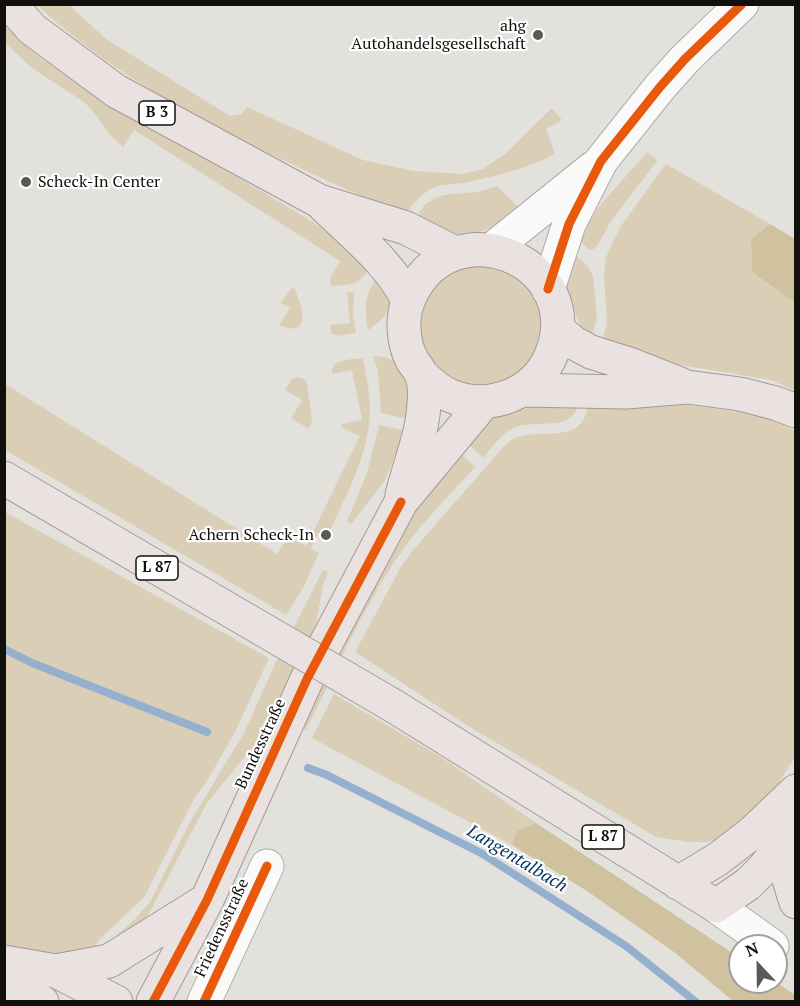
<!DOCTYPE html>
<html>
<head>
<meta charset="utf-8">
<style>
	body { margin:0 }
	#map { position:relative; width:800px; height:1006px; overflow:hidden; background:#e3e1dc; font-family:"PT Serif",serif }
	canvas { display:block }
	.frame { position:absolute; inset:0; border:6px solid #11100d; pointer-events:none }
	.north { position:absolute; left:728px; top:934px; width:60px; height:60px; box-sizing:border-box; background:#fff; border:2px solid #a09f9e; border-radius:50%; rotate:338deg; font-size:16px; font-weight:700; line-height:24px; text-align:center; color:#11100d }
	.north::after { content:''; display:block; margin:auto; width:21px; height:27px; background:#5a5955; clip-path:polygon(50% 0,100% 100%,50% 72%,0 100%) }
</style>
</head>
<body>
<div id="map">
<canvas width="800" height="1006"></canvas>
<div class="frame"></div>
<div class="north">N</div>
</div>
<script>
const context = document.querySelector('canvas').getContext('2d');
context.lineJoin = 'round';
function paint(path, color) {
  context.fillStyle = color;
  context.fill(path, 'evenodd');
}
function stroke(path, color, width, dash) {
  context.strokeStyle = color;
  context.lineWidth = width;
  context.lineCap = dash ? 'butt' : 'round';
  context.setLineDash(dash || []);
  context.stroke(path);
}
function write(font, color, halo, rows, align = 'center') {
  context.font = font + ' "PT Serif",serif';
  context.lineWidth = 4.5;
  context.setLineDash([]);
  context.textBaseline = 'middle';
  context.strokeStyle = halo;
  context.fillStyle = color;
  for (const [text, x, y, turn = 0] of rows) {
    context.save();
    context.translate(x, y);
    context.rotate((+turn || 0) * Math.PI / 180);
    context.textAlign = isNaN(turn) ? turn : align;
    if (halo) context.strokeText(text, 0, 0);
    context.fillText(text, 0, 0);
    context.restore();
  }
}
const green = new Path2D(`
	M37,5H69L106,39L230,116L242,114L247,107L363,160L414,171L462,174L483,169L505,154L552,108L562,120L546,129L555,154C528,168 497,176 467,182C455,185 442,183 431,189C420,195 412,206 404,215C279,159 139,100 37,5Z
	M5,26L39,57L67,76L313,222L372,266C356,286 355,284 331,286L330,278L340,261L134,130L123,147L111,136L93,111L84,102L32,68L5,43Z
	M647,152L658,160L611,221L596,248L590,250L578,240L597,209Z
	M666,164L770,224L751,239L752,272L795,303V391L771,380L633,357L601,346L607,323L604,276L606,257L620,227Z
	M497,186L521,210C501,223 476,239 451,233C439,230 426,225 415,221L424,205L434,199L443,195L478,192Z
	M572,253L587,265L593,276L597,317L592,336L581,328L565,288Z
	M421 325a60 60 0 1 1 120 0a60 60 0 1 1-120 0Z
	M380,274C393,301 395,312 368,330C364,304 364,295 380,274Z
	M293,286C302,303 314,340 279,325L290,308L281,303Z
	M347,292H354L353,316L356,333L338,336L332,334L330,325L350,323Z
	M373,356C410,355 409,392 408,419L381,413L378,371Z
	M363,358C366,375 370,392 370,409C370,454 345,497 327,537L318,533L311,549L319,553L304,586L286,615L5,450V384L277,554L288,537L306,546L360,436L341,427L342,424L362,420L352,370L332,374C331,358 351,360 363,358Z
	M297,377L304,379L307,383L312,420L309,429L291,418L302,400L285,390L292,379Z
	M589,401L667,402L767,416L795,431V757L771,795L722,838L707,842H688L656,837L468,726L355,652L401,567L413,550L507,443C535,421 583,453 589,401Z
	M531,402H579C573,434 536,418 514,428C501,433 492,448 483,458L465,441L490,417Z
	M379,425L406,431L384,482L351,524L347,521L367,473Z
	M458,451L475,467C448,497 418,526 395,561C360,614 334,674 306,730L301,728L366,598L412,516Z
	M5,512L269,658L235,732L207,781L195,797L144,897L99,940L91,954L79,958L5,949Z
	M323,570L328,572L323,585L316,624L294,672L256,743L207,803L145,921L110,942L135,919L150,902L190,822L244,733L276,662Z
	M334,694L441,757L536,823L517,831L512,845L312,738Z`);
const forest = new Path2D(`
	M770,224L795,239V303L752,272L751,239Z
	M536,823L740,958V982H776L795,995V1001H733L674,952L587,891L512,845L517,831Z`);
const stream = new Path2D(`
	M4,649L32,663L207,732
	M308,768L327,775L481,853L626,946L696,1002`);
const street = new Path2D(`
	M204,1002L267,866`);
const secondary = new Path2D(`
	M491,250L593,168
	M548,289L569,224L601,161L660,87L685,59L742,4
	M716,906L772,946`);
const primary = new Path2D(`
	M10,4L32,29L116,91L319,201L406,228L455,253
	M324,206C354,235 389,262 408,300
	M558,330L574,343L591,352L632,365L680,384
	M523,390L626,392L687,387L740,394L775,403L796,411
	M4,478L226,608
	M402,495C409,465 423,434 424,403C425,395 424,383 422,376C420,370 415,365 412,360C403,343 401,317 409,299C449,204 587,260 552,353C537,393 490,412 451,396C440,392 431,384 422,375
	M392,705L716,906L748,884L764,868L783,843
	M786,830C781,853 788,879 796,902
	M678,883L718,859L753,832L796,791
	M4,962L56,971L116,1002
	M56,971L109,961L205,901
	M4,980L42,1002
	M153,1002L207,900L307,679L401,502L484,402`);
const primaryBridge = new Path2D(`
	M226,608L392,705`);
const cycleway = new Path2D(`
	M548,289L569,224L601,161L660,87L685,59L742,4
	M153,1002L207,900L307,679L401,502
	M204,1002L267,866`);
const markers = [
	[538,35,6,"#5a5955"],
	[26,182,6,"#5a5955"],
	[326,535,6,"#5a5955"]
];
const shields = [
	[157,113,36],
	[157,568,42],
	[603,837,42]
];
const shieldNames = [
	["B 3",157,113],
	["L 87",157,568],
	["L 87",603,837]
];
const poiNames = [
	["ahg",526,26],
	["Autohandelsgesellschaft",526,44],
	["Scheck-In Center",38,182,"left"],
	["Achern Scheck-In",314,535]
];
const streetNames = [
	["Bundesstraße",261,744,-65],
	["Friedensstraße",222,928,-65]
];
const waterNames = [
	["Langentalbach",517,859,31]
];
paint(green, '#dacfb6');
paint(forest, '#d0c19f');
stroke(stream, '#94b0ce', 8);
stroke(street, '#b0aeaa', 35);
stroke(secondary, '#b0aeaa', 35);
stroke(primary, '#a79896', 35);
stroke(street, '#fbfafa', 33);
stroke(secondary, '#fbfafa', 33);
stroke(primary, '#eae2e1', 33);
stroke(primaryBridge, '#a79896', 35, []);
stroke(primaryBridge, '#eae2e1', 33);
stroke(cycleway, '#e8590c', 9);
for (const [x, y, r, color] of markers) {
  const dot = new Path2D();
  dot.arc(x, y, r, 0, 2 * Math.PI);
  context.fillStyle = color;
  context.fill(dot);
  stroke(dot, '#fff', 2);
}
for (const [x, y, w] of shields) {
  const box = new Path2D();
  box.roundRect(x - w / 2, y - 12, w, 24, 4.5);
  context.fillStyle = '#fff';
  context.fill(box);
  stroke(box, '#11100d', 1.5);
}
write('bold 15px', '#11100d', null, shieldNames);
write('16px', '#11100d', '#fff', poiNames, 'right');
write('16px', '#11100d', '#fff', streetNames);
write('italic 18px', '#08345f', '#fff', waterNames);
</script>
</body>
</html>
